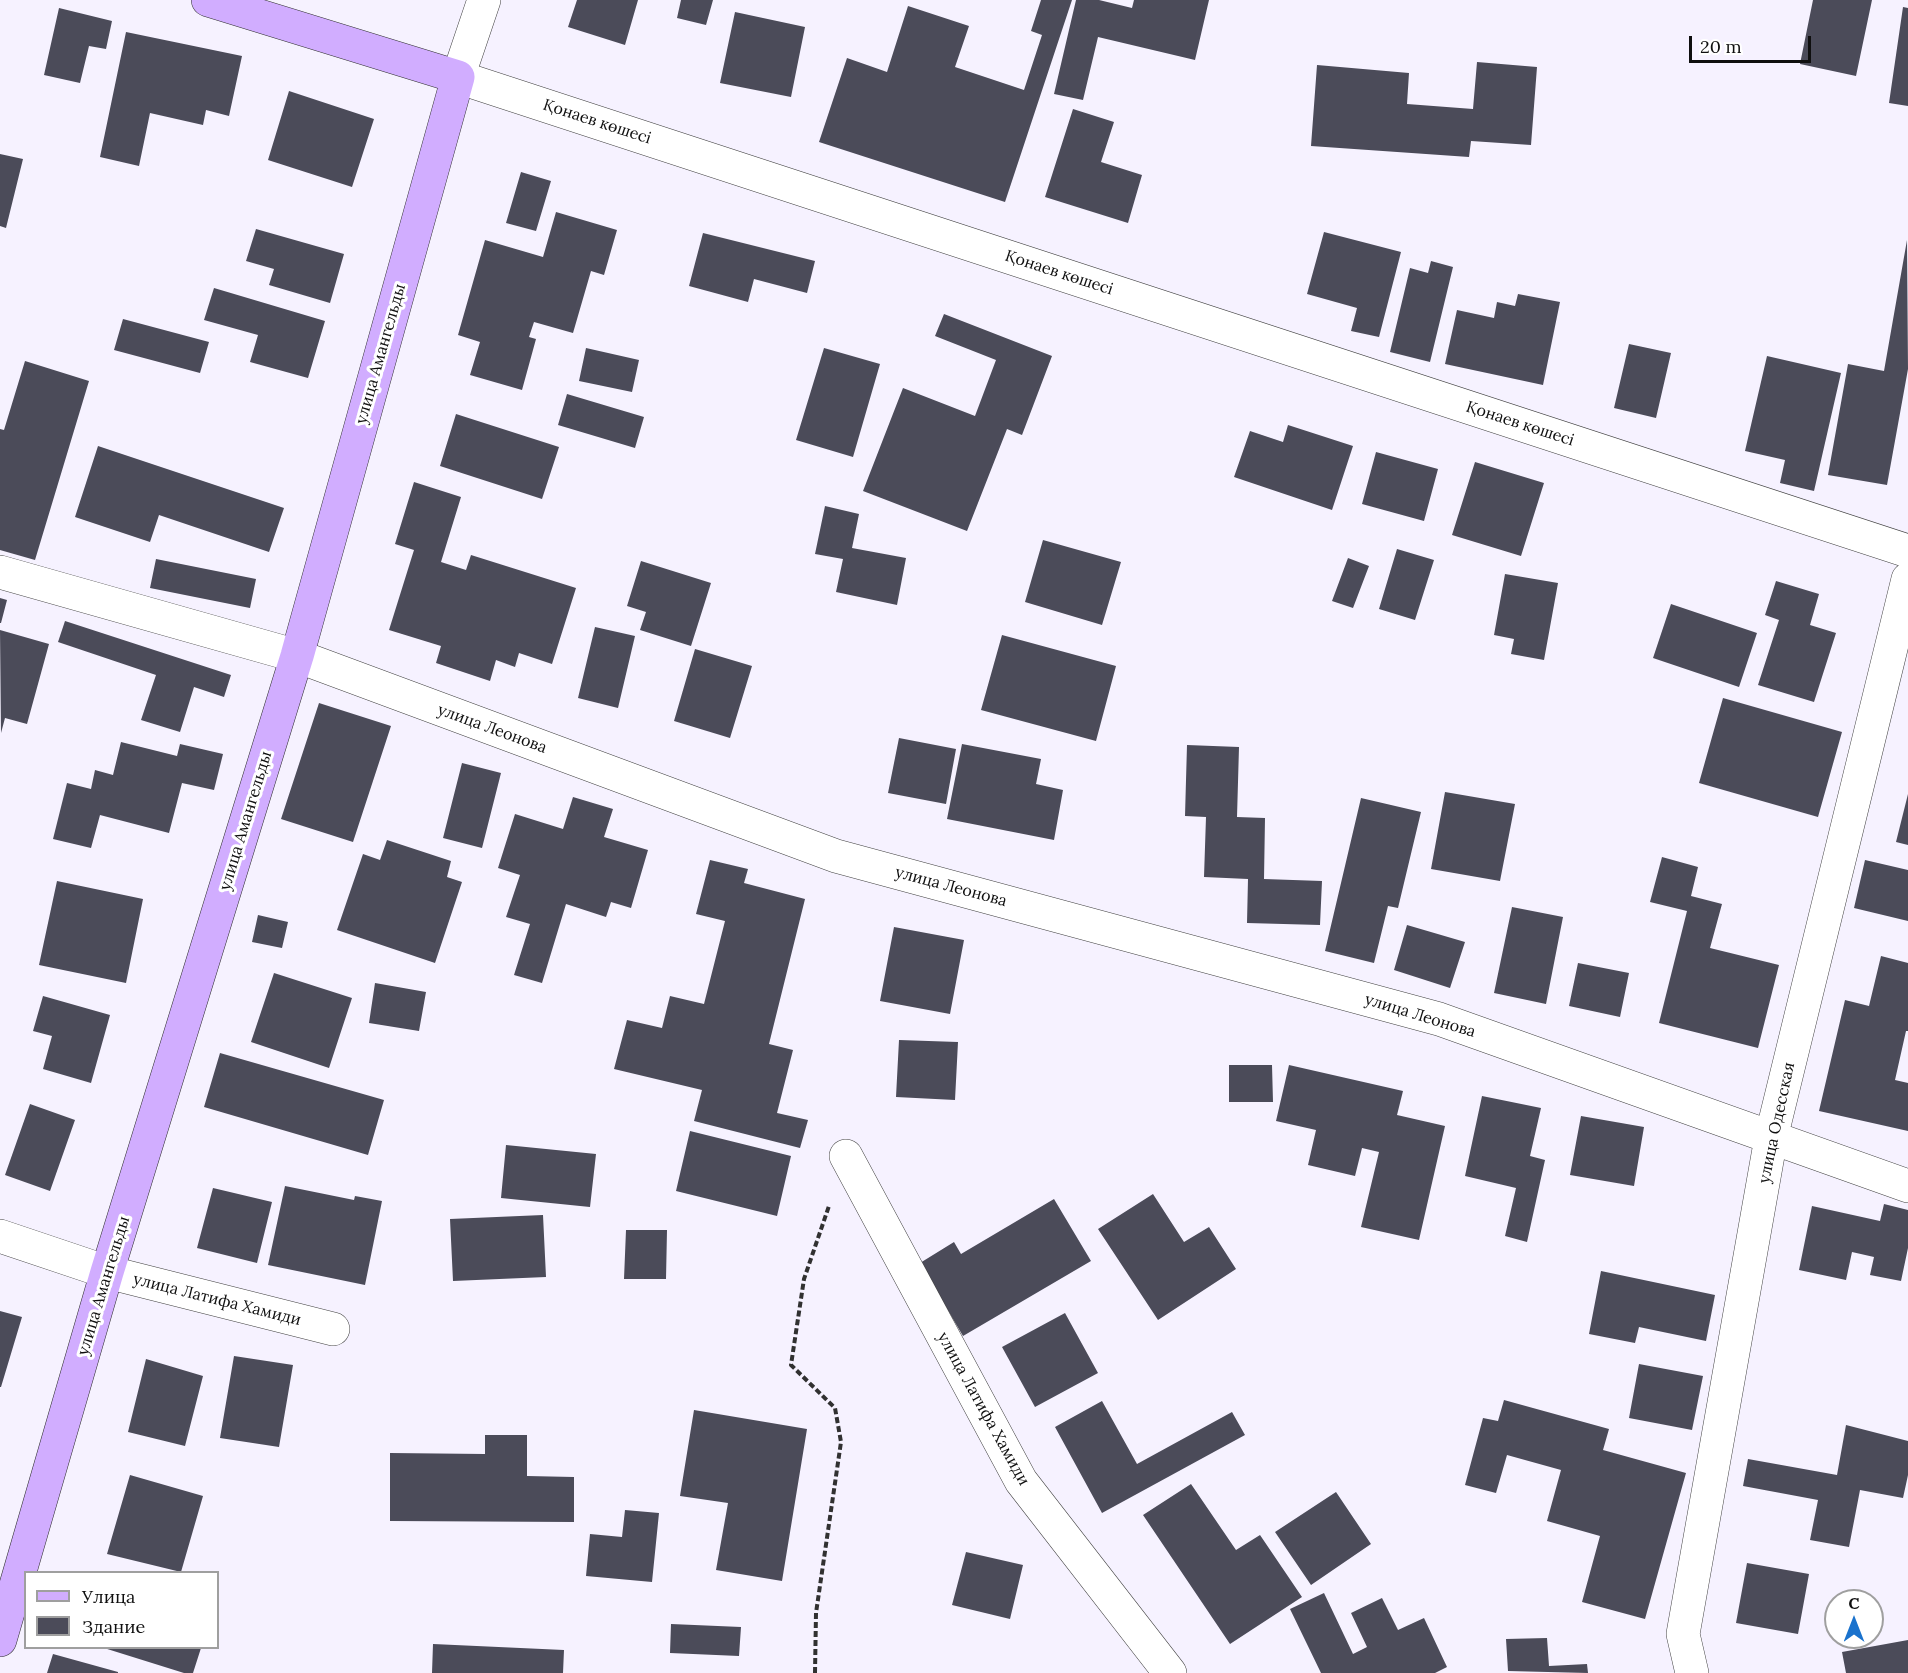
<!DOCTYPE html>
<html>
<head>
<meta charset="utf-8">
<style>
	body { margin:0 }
	#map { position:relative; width:1908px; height:1673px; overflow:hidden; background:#f6f2ff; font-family:Lora,serif }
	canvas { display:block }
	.legend { position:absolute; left:24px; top:1571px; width:195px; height:78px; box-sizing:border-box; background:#fff; border:2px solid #9f9f9f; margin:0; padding:8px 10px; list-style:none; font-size:18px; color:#0f0f0f }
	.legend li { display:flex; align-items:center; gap:12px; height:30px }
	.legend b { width:30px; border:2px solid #9f9f9f }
	.north { position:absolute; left:1824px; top:1589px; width:60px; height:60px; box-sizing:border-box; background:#fff; border:2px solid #9f9f9f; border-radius:50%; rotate:0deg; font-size:16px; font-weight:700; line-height:24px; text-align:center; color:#0f0f0f }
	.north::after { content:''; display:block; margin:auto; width:21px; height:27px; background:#1a72cd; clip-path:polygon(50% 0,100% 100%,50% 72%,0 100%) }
	.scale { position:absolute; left:1689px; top:36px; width:122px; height:27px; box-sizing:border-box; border:3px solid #0f0f0f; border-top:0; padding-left:8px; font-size:18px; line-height:21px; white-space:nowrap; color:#0f0f0f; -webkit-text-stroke:4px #fff; paint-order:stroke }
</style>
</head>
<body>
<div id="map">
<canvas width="1908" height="1673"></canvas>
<ul class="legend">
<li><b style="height:8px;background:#d1adff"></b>Улица</li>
<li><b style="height:16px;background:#4b4b59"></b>Здание</li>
</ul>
<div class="north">С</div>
<div class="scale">20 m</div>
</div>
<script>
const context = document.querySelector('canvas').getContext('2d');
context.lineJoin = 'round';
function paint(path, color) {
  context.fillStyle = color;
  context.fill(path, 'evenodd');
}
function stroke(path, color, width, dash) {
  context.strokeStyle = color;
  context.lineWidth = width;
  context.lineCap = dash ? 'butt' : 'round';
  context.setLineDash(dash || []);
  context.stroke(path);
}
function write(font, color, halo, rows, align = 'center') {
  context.font = font + ' Lora,serif';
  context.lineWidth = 6;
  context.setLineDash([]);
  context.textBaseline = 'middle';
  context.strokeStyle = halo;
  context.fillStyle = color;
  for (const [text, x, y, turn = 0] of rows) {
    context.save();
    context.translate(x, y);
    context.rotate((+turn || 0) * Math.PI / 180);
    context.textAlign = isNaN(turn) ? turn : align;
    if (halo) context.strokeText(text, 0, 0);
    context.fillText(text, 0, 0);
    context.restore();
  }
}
const building = new Path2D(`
	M577,0H638L625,45L568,27Z
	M681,0H713L706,25L677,18Z
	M1041,0H1072L1005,202L819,142L847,58L887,72L908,6L969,26L955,67L1024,90L1042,35L1031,31Z
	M1076,0H1099L1132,8L1134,0H1209L1195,60L1098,37L1083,100L1054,94Z
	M1813,0H1872L1856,76L1800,64Z
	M1903,7L1908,8V106L1889,103Z
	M59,8L112,21L106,49L89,46L80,83L44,75Z
	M735,12L805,27L791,97L720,83Z
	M126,32L242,56L229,116L206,110L203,125L150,113L139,166L100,157Z
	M1477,62L1537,67L1531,145L1471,141L1469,157L1311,146L1317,65L1409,73L1407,104L1473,109Z
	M289,91L374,119L352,187L268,160Z
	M1073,109L1114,122L1101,162L1142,175L1128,223L1045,197Z
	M0,154L23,159L6,228L0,226Z
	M521,172L551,181L536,231L506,223Z
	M556,212L617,230L604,275L591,271L573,333L534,322L529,337L536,339L522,390L470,375L480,342L458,335L485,240L543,257Z
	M256,229L344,254L330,303L269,285L274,269L246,261Z
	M1324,232L1401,252L1379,337L1351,331L1357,308L1307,294Z
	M703,233L815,261L807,293L754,279L748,302L689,286Z
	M1907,240L1908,369L1887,485L1828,475L1848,364L1884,371Z
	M1431,261L1453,267L1430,362L1390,352L1410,268L1428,273Z
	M214,288L325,321L308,378L250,362L258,335L204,320Z
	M1518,294L1560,302L1543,385L1445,364L1457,310L1494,318L1497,302L1515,306Z
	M944,314L1052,356L1022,435L1007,429L967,531L863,491L903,388L975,416L996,360L935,336Z
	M123,319L209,342L200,373L114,350Z
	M1629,344L1671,353L1656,418L1614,408Z
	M586,348L639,360L632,392L579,381Z
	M824,348L880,364L853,457L796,440Z
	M1767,356L1841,373L1814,491L1780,483L1785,460L1745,451Z
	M25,361L89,381L35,560L0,550V429L4,430Z
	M567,394L644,417L635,448L558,425Z
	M456,414L559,447L542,499L440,466Z
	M1288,425L1353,446L1332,510L1234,477L1250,431L1283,442Z
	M98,446L284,508L269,552L159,515L150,542L75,517Z
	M1376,452L1438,469L1424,521L1362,504Z
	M1475,462L1544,483L1521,556L1452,535Z
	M414,482L461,497L441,562L466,570L471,555L576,588L552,664L519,653L515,667L496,660L490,681L436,663L441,646L389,630L414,550L395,544Z
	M825,506L859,514L852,548L906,558L897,605L836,592L843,559L815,554Z
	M1043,540L1121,562L1102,625L1025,602Z
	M1397,549L1434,560L1415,620L1379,609Z
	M1348,558L1369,566L1353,608L1332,601Z
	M156,559L256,579L250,608L150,588Z
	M641,561L711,583L691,646L640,630L646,612L627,606Z
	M1505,574L1558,583L1544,660L1511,654L1514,639L1494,635Z
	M1776,581L1819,594L1810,625L1836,633L1814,702L1758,685L1779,620L1765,615Z
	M0,598L7,600L1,623H0Z
	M1671,604L1757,633L1739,687L1653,658Z
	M65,621L231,675L224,697L194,687L180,732L141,720L156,675L58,642Z
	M595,627L635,636L618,708L578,698Z
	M0,630L49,644L27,724L5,718L1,733Z
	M1002,635L1116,666L1096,741L981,710Z
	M695,649L752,666L730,738L674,721Z
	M1723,698L1842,732L1818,817L1699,783Z
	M319,703L391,726L353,842L281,819Z
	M899,738L956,749L946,804L888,793Z
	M121,742L177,756L180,744L223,754L214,790L182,783L169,833L100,815L91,848L53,839L67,783L91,789L95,770L113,775Z
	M962,744L1041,759L1036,784L1063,790L1054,840L947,819Z
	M1187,745L1239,747L1237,817L1265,818L1264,879L1322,881L1320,925L1247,923L1248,879L1204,877L1206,817L1185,816Z
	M462,763L501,773L482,848L443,838Z
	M1445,792L1515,804L1500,881L1431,869Z
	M1908,794V845L1896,842Z
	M573,797L613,809L604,837L648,850L631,908L611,902L606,917L566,904L542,983L514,975L530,924L506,917L520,875L498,868L515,814L563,829Z
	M1361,798L1421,812L1398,908L1388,906L1374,963L1325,951Z
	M387,840L451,861L447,877L462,882L435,963L337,930L363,854L380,860Z
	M1662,857L1698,867L1691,896L1722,904L1710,948L1779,965L1758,1048L1659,1023L1687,911L1650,902Z
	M710,860L748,869L744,883L805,899L769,1044L793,1050L777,1113L808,1120L800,1148L694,1121L702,1090L614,1069L627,1020L662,1028L670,996L704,1004L725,921L696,914Z
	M1865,860L1908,870V921L1854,908Z
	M57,881L143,899L126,983L39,965Z
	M1512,907L1563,917L1546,1004L1494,993Z
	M258,915L288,922L282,948L252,942Z
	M1407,925L1465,942L1450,988L1394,970Z
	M894,927L964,940L950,1014L880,1001Z
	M1881,956L1908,963V1031H1906L1895,1080L1908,1083V1131L1819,1111L1845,1000L1869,1006Z
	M1578,963L1629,973L1620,1017L1569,1006Z
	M274,973L352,998L329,1068L251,1042Z
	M375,983L426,992L419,1031L369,1023Z
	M43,996L110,1015L91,1083L43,1069L52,1036L33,1031Z
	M899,1040L958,1042L955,1100L896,1097Z
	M220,1053L384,1100L368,1155L204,1107Z
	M1229,1065H1272L1273,1102H1229Z
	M1289,1065L1403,1091L1397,1115L1445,1126L1419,1240L1361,1227L1379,1152L1362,1148L1355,1176L1308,1165L1316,1130L1276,1121Z
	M1482,1096L1541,1108L1530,1156L1545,1160L1527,1242L1505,1236L1516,1188L1465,1176Z
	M30,1104L75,1120L50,1191L5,1175Z
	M1581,1116L1644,1127L1634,1186L1570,1175Z
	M690,1131L791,1156L777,1216L676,1191Z
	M506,1145L596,1154L590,1207L501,1198Z
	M285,1186L354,1200L355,1196L382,1201L365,1285L268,1265Z
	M213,1188L272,1202L257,1263L197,1248Z
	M1153,1194L1184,1242L1209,1227L1236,1269L1158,1320L1098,1229Z
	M1054,1199L1091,1261L963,1336L920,1263L954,1242L961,1254Z
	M1884,1204L1908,1210V1248L1901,1281L1870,1275L1874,1257L1852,1252L1846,1280L1799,1270L1812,1206L1880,1221Z
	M543,1215L546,1277L453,1281L450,1219Z
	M626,1230H667L666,1279H624Z
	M1601,1271L1715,1295L1706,1341L1639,1327L1635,1343L1589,1334Z
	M0,1311L22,1317L1,1387H0Z
	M1065,1313L1098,1373L1035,1407L1002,1347Z
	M234,1356L293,1365L279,1447L220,1438Z
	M146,1359L203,1376L185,1446L128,1432Z
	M1639,1364L1703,1376L1692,1430L1629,1418Z
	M1504,1400L1609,1429L1603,1450L1686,1473L1645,1619L1582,1602L1600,1536L1547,1521L1561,1470L1507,1455L1496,1493L1465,1485L1483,1418L1498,1421Z
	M1102,1401L1137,1464L1232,1412L1245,1435L1102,1513L1055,1427Z
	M694,1410L807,1429L782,1581L716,1570L728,1503L680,1496Z
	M1846,1425L1908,1441V1475L1903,1498L1860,1490L1849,1547L1810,1540L1818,1500L1743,1486L1748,1459L1837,1475Z
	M485,1435H527V1476L574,1477V1522L390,1521V1453L485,1454Z
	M130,1475L203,1496L181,1572L107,1554Z
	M1191,1484L1236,1550L1260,1535L1302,1597L1230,1644L1143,1515Z
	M1336,1492L1371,1544L1311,1585L1275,1532Z
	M625,1510L659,1513L652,1582L586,1576L590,1534L622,1537Z
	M966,1552L1023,1565L1010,1619L952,1605Z
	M1747,1563L1809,1574L1798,1634L1736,1623Z
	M1324,1593L1353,1654L1367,1647L1351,1613L1382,1598L1398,1630L1424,1618L1447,1667L1435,1673H1321L1290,1609Z
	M671,1624L741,1627L739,1656L670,1653Z
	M1547,1638L1549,1666L1587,1664L1588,1673L1508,1671L1506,1639Z
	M1908,1640V1673H1846L1842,1652Z
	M433,1644L564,1650L563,1673H432Z
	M104,1648H201L193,1673H184Z
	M53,1654L118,1672V1673H47Z`);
const path = new Path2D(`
	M815,1673L816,1613L841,1442L835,1408L791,1365L804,1279L829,1206`);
const minor = new Path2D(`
	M458,77L1908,551
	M0,572L297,656L836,856L1439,1019L1908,1186
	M846,1156L1021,1481L1170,1673
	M0,1236L107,1272L333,1329
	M1692,1673L1683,1634L1771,1138L1908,579`);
const tertiary = new Path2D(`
	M458,77L484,0`);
const secondary = new Path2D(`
	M0,1640L107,1272L297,656L458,77L208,0`);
const streetNames = [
	["Қонаев көшесі",597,122,18],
	["Қонаев көшесі",1059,273,18],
	["улица Амангельды",381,354,-74],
	["Қонаев көшесі",1520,424,18],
	["улица Леонова",492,729,20],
	["улица Амангельды",246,821,-73],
	["улица Леонова",951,887,15],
	["улица Леонова",1420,1016,17],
	["улица Одесская",1777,1123,-78],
	["улица Амангельды",104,1286,-73],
	["улица Латифа Хамиди",217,1300,14],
	["улица Латифа Хамиди",983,1409,61]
];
paint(building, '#4b4b59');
stroke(minor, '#424242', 34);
stroke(tertiary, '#424242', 34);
stroke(secondary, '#313131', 34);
stroke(path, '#313131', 4, [6, 3]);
stroke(minor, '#fff', 33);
stroke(tertiary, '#fff', 33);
stroke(secondary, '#d1adff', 33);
write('16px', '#0f0f0f', '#fff', streetNames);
</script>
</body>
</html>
